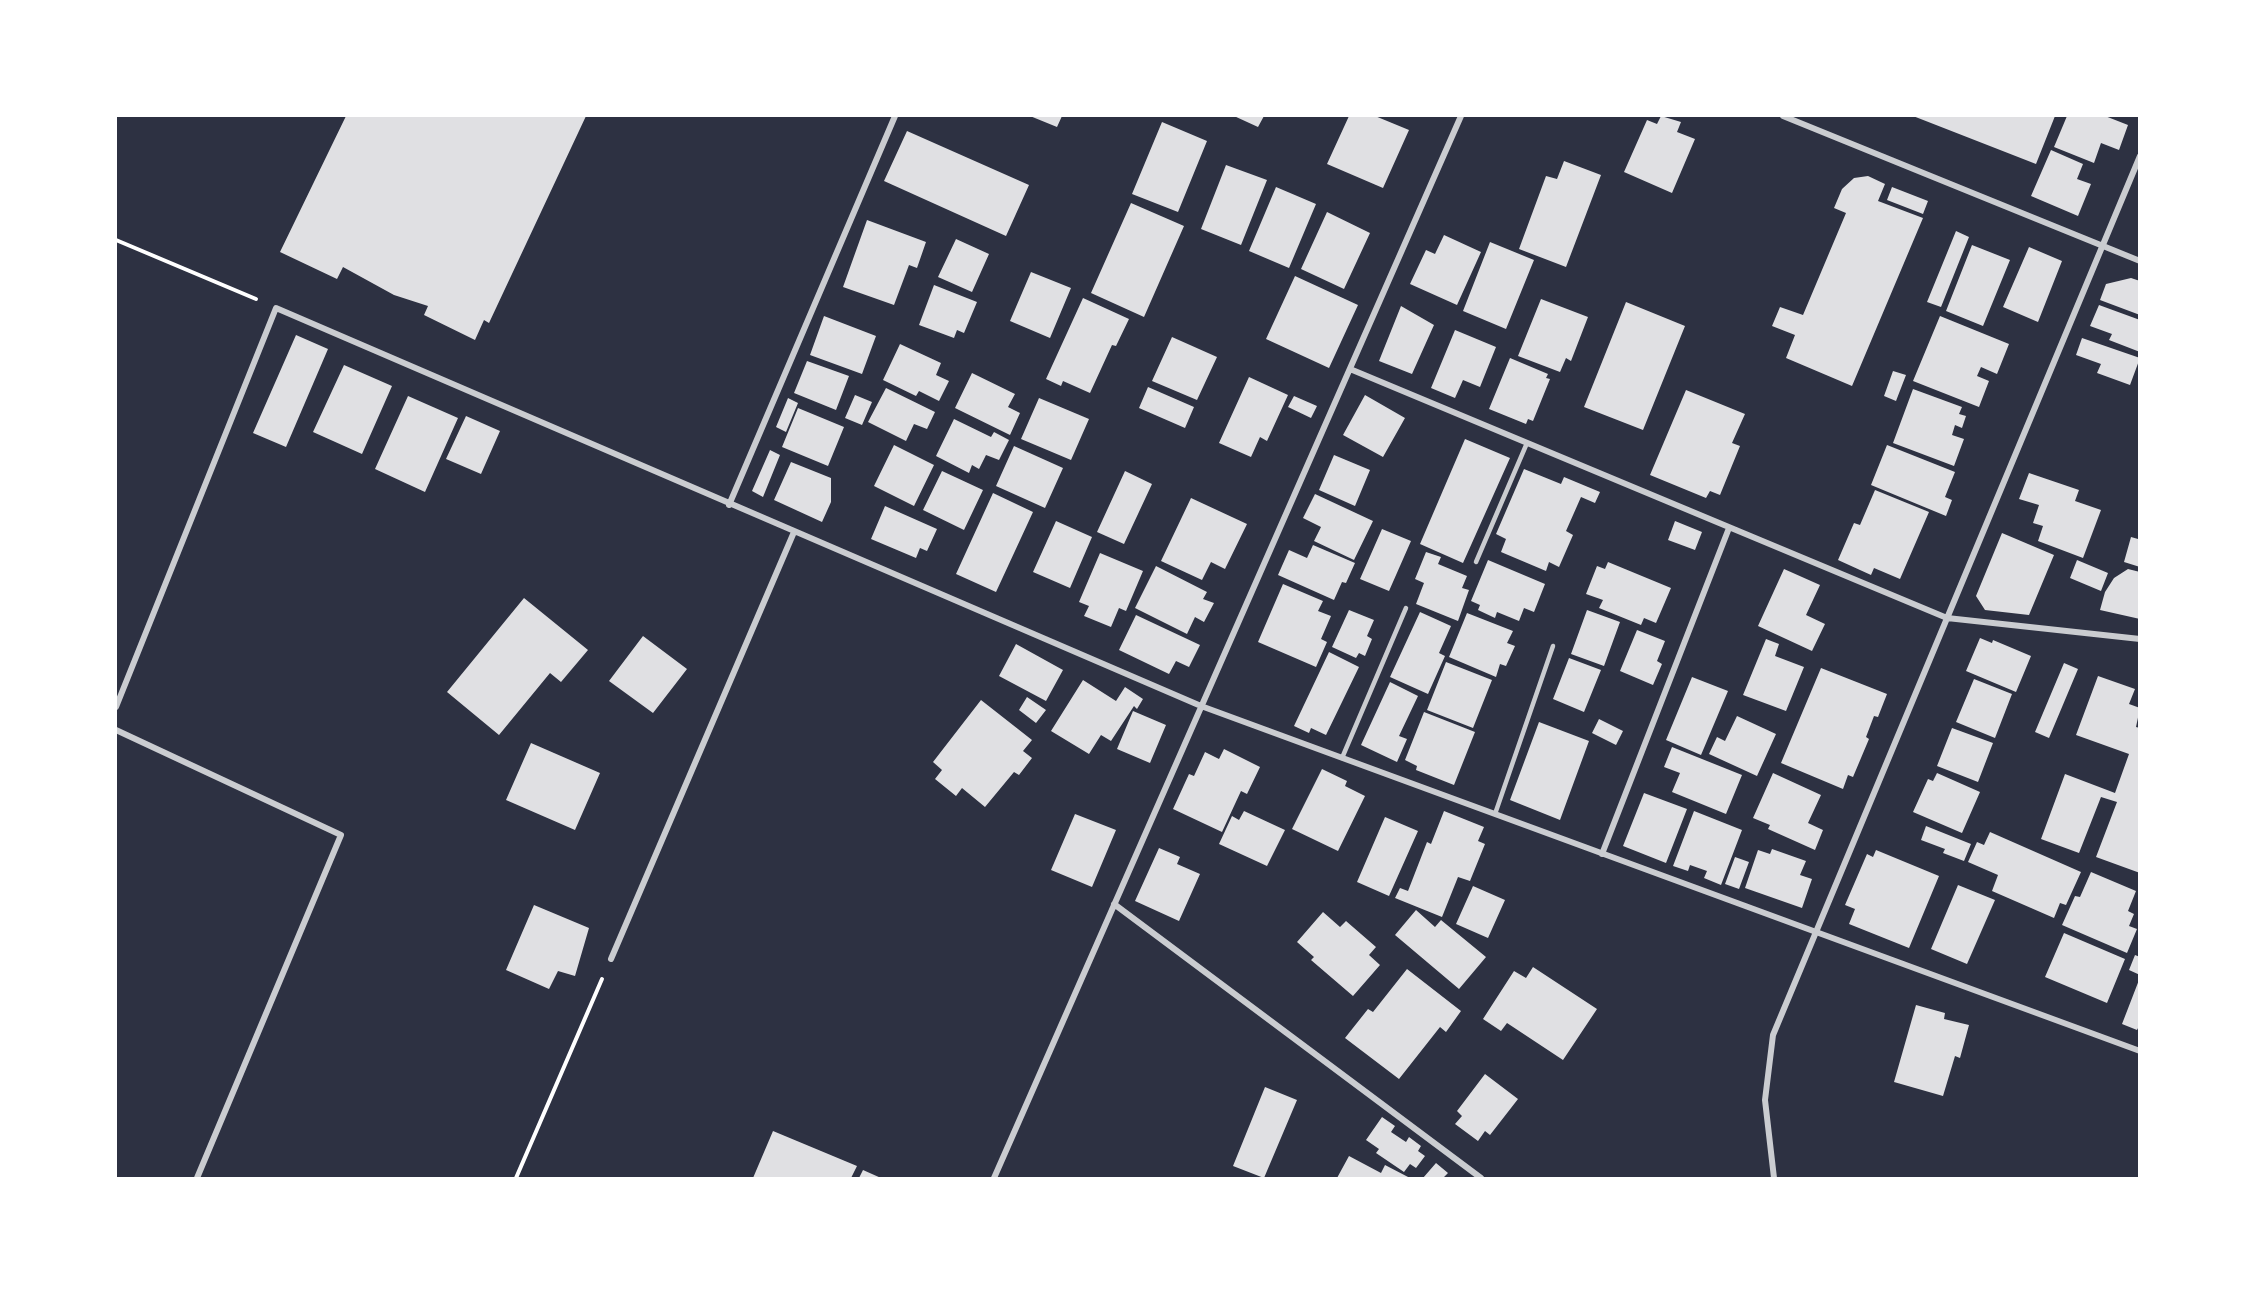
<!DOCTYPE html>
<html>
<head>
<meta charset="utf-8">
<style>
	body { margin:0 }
	#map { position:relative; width:2255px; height:1294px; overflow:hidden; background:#2d3142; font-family:"PT Serif",serif }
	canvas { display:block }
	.frame { position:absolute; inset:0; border:117px solid #fff; pointer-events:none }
</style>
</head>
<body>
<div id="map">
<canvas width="2255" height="1294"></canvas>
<div class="frame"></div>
</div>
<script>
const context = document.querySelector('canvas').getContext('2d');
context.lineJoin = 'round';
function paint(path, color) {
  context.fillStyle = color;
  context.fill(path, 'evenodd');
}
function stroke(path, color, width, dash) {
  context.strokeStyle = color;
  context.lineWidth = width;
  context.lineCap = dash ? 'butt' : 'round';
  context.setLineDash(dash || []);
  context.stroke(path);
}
const building = new Path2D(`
	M346,116H586L489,323L484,320L475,340L424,315L428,306L394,295L343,267L337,279L280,252Z
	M1030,116H1062L1057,127Z
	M1234,116H1264L1258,127Z
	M1349,116H1375L1409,130L1383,188L1327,164Z
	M1661,116L1681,122L1677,132L1695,139L1672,193L1624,172L1647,120L1657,124Z
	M1913,116H2055L2036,164Z
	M2067,116H2105L2128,125L2119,150L2101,143L2094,163L2054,147Z
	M1162,122L1207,141L1178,212L1132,194Z
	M907,131L1029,185L1006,236L884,181Z
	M2051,150L2083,164L2077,179L2091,184L2078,216L2031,196Z
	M1564,161L1601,175L1566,267L1519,249L1546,176L1557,179Z
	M1226,165L1267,180L1241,245L1201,229Z
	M1868,176L1885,184L1878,201L1923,218L1852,386L1786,358L1795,335L1772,326L1780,307L1803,315L1846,213L1834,208L1842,189L1854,178Z
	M1276,187L1316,204L1289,268L1249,251Z
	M1892,187L1928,201L1923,214L1887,200Z
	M1131,203L1184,226L1144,317L1091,293Z
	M1327,212L1370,233L1344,289L1301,269Z
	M867,220L926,242L917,268L909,265L894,305L843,287Z
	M1956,231L1969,237L1941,307L1927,302Z
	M1444,235L1481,252L1457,305L1410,284L1426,250L1435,254Z
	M956,239L989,254L972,292L938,277Z
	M1490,242L1534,260L1506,329L1463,311Z
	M1972,245L2010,260L1983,326L1946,311Z
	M2029,247L2062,261L2038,322L2003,307Z
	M1031,272L1071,288L1050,338L1010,321Z
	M1295,276L1358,305L1329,368L1266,339Z
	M2131,278L2140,281V315L2100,300L2106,284Z
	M934,285L977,302L964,333L957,330L954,338L919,325Z
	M1083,298L1129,319L1116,346L1112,345L1090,393L1063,381L1061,386L1046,379Z
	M1541,299L1588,317L1571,361L1566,358L1560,372L1518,356Z
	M1626,302L1685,326L1643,430L1584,407Z
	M2099,305L2140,320V352L2109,340L2112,334L2090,326Z
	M1401,306L1434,325L1412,374L1379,361Z
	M824,316L876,336L862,374L810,355Z
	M1940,316L2009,344L1997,374L1981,367L1977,376L1989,381L1979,407L1913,381Z
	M1455,330L1496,347L1480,387L1463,380L1455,398L1431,388Z
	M296,335L328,349L286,447L253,433Z
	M1172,337L1217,357L1197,400L1152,381Z
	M2082,338L2140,358L2130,385L2097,373L2101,364L2076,355Z
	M900,344L941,363L936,375L949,381L939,401L919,391L916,396L883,380Z
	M1510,358L1548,374L1546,378L1550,379L1533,421L1528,419L1526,424L1489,409Z
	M807,361L849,376L836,410L794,393Z
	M344,365L392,386L362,454L313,432Z
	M1893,371L1906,375L1896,401L1884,396Z
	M972,373L1015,394L1008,407L1020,413L1010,435L955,408Z
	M1249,377L1288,395L1267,441L1260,437L1251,457L1219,443Z
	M1148,387L1194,407L1185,428L1139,408Z
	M886,388L935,412L927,429L914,424L906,441L868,422Z
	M1913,389L1962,407L1959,414L1966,416L1962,428L1955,425L1952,435L1964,439L1954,466L1893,443Z
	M1686,390L1745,414L1732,443L1740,446L1720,495L1710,491L1706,498L1650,475Z
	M855,395L872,402L862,425L845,418Z
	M1365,395L1405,418L1383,457L1343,435Z
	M408,396L458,418L425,492L375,469Z
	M1294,396L1317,406L1311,418L1288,407Z
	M788,398L798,403L786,432L776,427Z
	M1039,398L1089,419L1071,460L1021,439Z
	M798,408L844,427L828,466L782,447Z
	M466,416L500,431L481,474L446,459Z
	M954,419L991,437L994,432L1009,440L999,460L986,455L979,469L972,465L969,473L936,456Z
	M1465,439L1510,458L1463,563L1420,544Z
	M894,445L934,465L914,506L874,486Z
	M1887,445L1955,472L1945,497L1952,500L1946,516L1871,485Z
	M1014,446L1063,468L1045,508L996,486Z
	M770,450L780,455L763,497L752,491Z
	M1334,455L1370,470L1355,506L1319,490Z
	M791,462L831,478V502L822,522L774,500Z
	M1524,469L1561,484L1564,477L1600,492L1595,503L1581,497L1566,531L1573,535L1559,567L1549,562L1546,571L1501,552L1506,539L1496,534Z
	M942,471L983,490L964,530L923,510Z
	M1125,471L1152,484L1124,544L1097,532Z
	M2029,473L2079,490L2075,501L2101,510L2083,558L2038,541L2043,526L2033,523L2039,505L2019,499Z
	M1875,490L1929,512L1900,579L1874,568L1871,575L1838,560L1854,523L1860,525Z
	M993,493L1033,512L996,592L956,574Z
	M1315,494L1373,521L1354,560L1314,541L1321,527L1303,518Z
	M1191,498L1247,524L1225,569L1211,562L1202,580L1161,561Z
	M885,506L937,529L927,551L920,548L916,558L871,539Z
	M1056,521L1092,537L1070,588L1033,572Z
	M1675,521L1702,532L1695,550L1668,540Z
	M1382,529L1411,541L1389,591L1360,579Z
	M2002,533L2054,555L2029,615L1985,610L1976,596Z
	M2140,535V567L2124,562L2131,537L2138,539Z
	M1313,545L1355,563L1346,583L1342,582L1334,600L1278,575L1289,550L1307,558Z
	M1426,552L1441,557L1438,564L1467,576L1462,588L1469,590L1458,621L1416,604L1424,583L1415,579Z
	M1100,553L1143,571L1126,611L1119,608L1111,627L1084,616L1089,606L1079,602Z
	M1488,560L1545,584L1534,612L1524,608L1519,621L1497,612L1495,618L1478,610L1480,605L1471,601Z
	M2077,560L2108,573L2101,591L2070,578Z
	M1608,562L1671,588L1656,623L1644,618L1641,625L1599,608L1603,600L1586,594L1597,566L1605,569Z
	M1156,566L1207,592L1203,599L1214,603L1204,622L1195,617L1187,634L1135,608Z
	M1784,569L1820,585L1806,615L1825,624L1812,651L1758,626Z
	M2128,569L2140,572V619L2100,610L2105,592L2114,578Z
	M1283,584L1323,601L1318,611L1331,616L1321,639L1327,642L1316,667L1258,642Z
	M524,598L588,650L561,682L550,673L499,735L447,692Z
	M1349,610L1374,620L1367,636L1372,639L1365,656L1359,653L1356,658L1332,647Z
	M1587,610L1620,622L1604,666L1571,654Z
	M1420,612L1451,626L1439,653L1445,656L1428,694L1390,677Z
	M1467,613L1513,631L1507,643L1515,646L1506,666L1500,664L1496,677L1449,657Z
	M1136,615L1200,645L1189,667L1176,661L1169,674L1119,650Z
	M1637,630L1665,641L1657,661L1662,664L1653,685L1620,671Z
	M643,636L687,669L653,713L609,681Z
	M1980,638L1992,643L1993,640L2031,656L2016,692L1966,671Z
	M1766,639L1779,644L1775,656L1804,667L1786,711L1743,695Z
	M1016,644L1063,670L1046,701L999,676Z
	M1329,652L1359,667L1326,735L1311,728L1309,733L1294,726Z
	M1569,658L1601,670L1584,712L1553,699Z
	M1446,662L1492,680L1473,728L1427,710Z
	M2064,663L2078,669L2049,738L2035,732Z
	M1821,668L1887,694L1878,717L1874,716L1866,737L1869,739L1853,777L1848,775L1843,789L1781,763Z
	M2098,676L2135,689L2129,704L2140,708L2136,727L2140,728V873L2096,857L2117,802L2101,797L2079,853L2041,839L2065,774L2115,793L2129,754L2076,735Z
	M1692,677L1728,691L1701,755L1666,740Z
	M1974,679L2012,694L1995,738L1956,722Z
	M1083,680L1116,701L1125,687L1143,699L1137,709L1134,706L1111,741L1101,735L1089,754L1051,731Z
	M1390,682L1418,696L1399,736L1407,739L1397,762L1361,745Z
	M1027,697L1046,710L1036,723L1019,710Z
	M981,700L1032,740L1023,751L1032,758L1019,775L1014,772L985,807L962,788L956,796L935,779L942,770L933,762Z
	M1133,711L1166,725L1150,763L1117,749Z
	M1424,712L1475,732L1454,785L1416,770L1417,766L1405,760Z
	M1737,716L1776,734L1757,776L1709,754L1717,737L1725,741Z
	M1599,719L1623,731L1616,745L1592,733Z
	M1539,722L1589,741L1560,820L1510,800Z
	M1952,728L1993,743L1978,782L1937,766Z
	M531,743L600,773L575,830L506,800Z
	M1672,747L1742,775L1726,814L1672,792L1680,773L1664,767Z
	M1224,749L1260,767L1247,794L1241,791L1222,832L1173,809L1189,774L1194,776L1205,752L1219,759Z
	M1322,769L1347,781L1345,786L1365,796L1338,851L1292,829Z
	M1773,773L1821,795L1808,823L1823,830L1815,850L1768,829L1770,825L1753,818Z
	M1937,773L1980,792L1962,833L1913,812L1928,779L1933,781Z
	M1644,793L1687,809L1666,863L1623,846Z
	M1244,811L1285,830L1267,866L1219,844L1232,816L1239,820Z
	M1444,811L1484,827L1478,841L1485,844L1470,881L1458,877L1442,917L1395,898L1400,888L1408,891L1427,842L1431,844Z
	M1694,811L1742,830L1721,885L1704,878L1707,871L1690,865L1688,871L1673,866Z
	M1075,814L1116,830L1092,887L1051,870Z
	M1385,817L1418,831L1389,896L1357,882Z
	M1926,826L1971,844L1964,861L1943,853L1945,849L1921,840Z
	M1990,832L2081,872L2066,905L2060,903L2054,918L1992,891L1998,875L1968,862L1977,842L1984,845Z
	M1159,848L1180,857L1177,864L1200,874L1179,921L1135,901Z
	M1772,849L1806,861L1800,875L1812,879L1802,908L1745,888L1758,850L1770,854Z
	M1876,850L1939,876L1909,948L1849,924L1855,909L1845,905L1867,854L1873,857Z
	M1735,857L1749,862L1739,889L1725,884Z
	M2091,872L2136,891L2128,911L2134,914L2129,926L2137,929L2127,953L2062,925L2075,896L2080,897Z
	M1958,885L1995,900L1967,964L1931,949Z
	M1473,886L1505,900L1488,938L1456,924Z
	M534,905L589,928L575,976L558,971L549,989L506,970Z
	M1416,910L1435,927L1441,920L1486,957L1459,989L1395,935Z
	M1323,912L1340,927L1346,921L1376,947L1369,955L1380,965L1353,996L1311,960L1314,957L1297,942Z
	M2064,933L2125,959L2107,1003L2045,977Z
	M2135,955L2140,957V975L2129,970Z
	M1533,967L1597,1009L1563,1060L1507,1023L1501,1031L1483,1019L1514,971L1526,978Z
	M1407,969L1461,1011L1446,1032L1440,1027L1399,1079L1345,1038L1368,1009L1373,1012Z
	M2139,980L2140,1024L2137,1030L2122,1024Z
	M1916,1005L1945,1013L1944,1019L1969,1025L1960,1058L1955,1056L1943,1096L1894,1082Z
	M1485,1074L1518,1099L1490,1135L1485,1131L1478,1141L1455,1124L1462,1116L1457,1111Z
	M1265,1087L1297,1100L1264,1178L1233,1166Z
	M1382,1117L1395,1126L1391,1132L1406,1142L1409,1137L1421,1146L1418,1151L1425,1156L1416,1168L1410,1164L1404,1172L1376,1153L1379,1149L1366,1140Z
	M773,1131L857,1166L851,1178H753Z
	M1349,1156L1381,1173L1385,1165L1410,1178H1337Z
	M1436,1163L1448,1173L1443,1178H1423Z
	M863,1170L881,1178H859Z`);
const path = new Path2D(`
	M116,240L256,299
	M516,1178L602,979`);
const service = new Path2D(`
	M1476,562L1527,443
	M1342,758L1406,608
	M1495,814L1553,646`);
const minor = new Path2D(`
	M1783,116L2140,261
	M1350,369L1947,618L2140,639
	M729,505L895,116
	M116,707L276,308L1201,706L2140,1051
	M116,730L341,835L197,1178
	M1602,854L1729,528
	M1114,904L1481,1178
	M611,959L794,532
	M994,1178L1461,116
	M1774,1178L1765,1100L1773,1035L2140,156`);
paint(building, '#e0e0e3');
stroke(path, '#fff', 4);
stroke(service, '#caccd0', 4.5);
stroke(minor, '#caccd0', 6);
</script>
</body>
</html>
